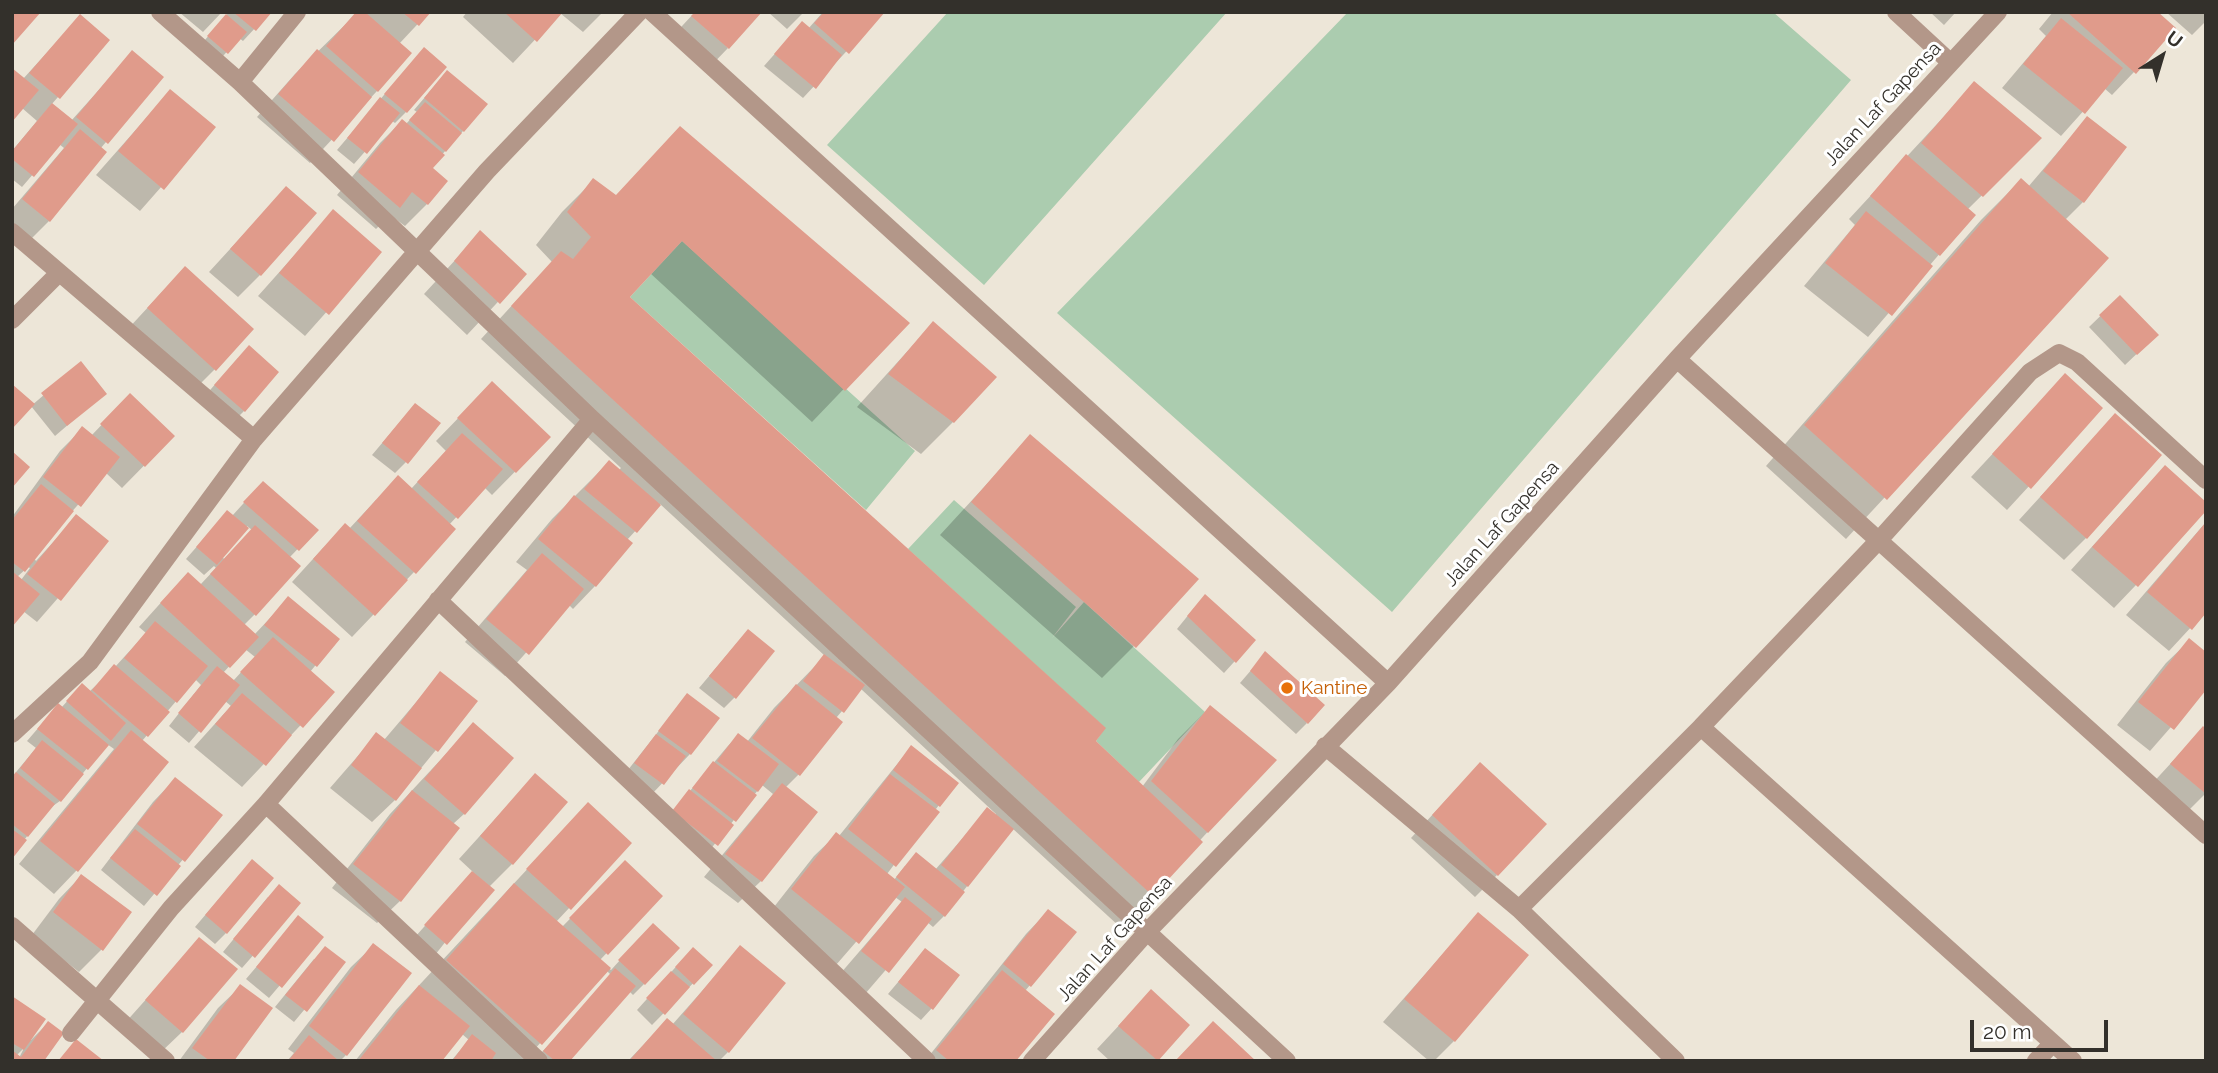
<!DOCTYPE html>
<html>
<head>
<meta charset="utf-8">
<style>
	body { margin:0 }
	#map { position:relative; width:2218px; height:1073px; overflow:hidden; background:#ede6d8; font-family:Raleway,sans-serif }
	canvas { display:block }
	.frame { position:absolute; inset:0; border:14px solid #33302b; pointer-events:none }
	.north { position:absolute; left:2127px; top:21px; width:70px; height:70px; -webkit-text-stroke:5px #fff; paint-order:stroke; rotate:37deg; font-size:19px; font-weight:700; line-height:28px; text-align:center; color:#33302b }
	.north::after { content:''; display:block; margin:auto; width:24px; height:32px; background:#33302b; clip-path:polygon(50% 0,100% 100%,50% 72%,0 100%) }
	.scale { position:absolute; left:1970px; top:1020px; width:138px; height:32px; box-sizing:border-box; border:4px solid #33302b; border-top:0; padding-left:9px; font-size:21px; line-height:24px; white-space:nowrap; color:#33302b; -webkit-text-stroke:5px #fff; paint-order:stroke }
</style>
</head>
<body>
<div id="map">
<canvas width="2218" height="1073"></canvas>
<div class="frame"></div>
<div class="north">U</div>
<div class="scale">20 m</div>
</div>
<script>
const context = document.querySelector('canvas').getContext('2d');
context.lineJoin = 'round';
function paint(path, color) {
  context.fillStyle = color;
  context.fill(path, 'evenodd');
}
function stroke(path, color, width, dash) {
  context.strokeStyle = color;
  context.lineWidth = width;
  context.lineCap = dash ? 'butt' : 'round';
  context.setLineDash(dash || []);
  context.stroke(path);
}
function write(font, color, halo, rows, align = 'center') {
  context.font = font + ' Raleway,sans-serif';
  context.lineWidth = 6;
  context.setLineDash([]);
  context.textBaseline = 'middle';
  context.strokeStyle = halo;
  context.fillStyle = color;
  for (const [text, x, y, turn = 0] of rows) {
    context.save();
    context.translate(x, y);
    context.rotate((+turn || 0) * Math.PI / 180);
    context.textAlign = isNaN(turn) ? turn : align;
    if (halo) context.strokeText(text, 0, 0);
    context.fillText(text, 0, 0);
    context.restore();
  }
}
const green = new Path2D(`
	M948,12H1227L984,285L827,145Z
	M1348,12H1773L1851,80L1392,612L1057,313Z
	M682,241L915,451L866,510L630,297Z
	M954,500L1076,607L1052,638L1084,602L1205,712L1139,782L1096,741L1105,728L908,549Z`);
const shadow = new Path2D(`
	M179,12H222L203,32Z
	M229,12H270L243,41L239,38L216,64L198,48Z
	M353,12H429L399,44L377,91L310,163L257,117L295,74L356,14Z
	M467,12H603L583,32L560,13L513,63L463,17Z
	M695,12L728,48L706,71L670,39Z
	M768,12H804L787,29Z
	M823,12H883L803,98L764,66L802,23L808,29Z
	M1930,12H1956L1944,25Z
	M2053,12H2156L2134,72L2112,95L2104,88L2061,136L2002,88L2046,36L2039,29Z
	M2166,12H2206V21L2192,35Z
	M80,16L108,40L51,105L71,121L132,53L161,78L100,149L49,221L27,243L12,231V209L64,148L59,144L22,187L12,179V151L37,121L22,108L23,79Z
	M413,61L406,112L395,123L392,121L354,164L337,150Z
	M437,83L463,131L430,168L427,204L405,226L390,215L376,229L337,195L380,143L402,121L406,124L417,112L414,110Z
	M1974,84L2039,139L1967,210L1973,215L1868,337L1804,286L1855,225L1849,219Z
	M170,91L214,127L140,211L96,175Z
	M2087,118L2083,202L2065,220L2107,258L1846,539L1766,466L1981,220L2021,180L2028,187Z
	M594,180L614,197L907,323L812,422L650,273L628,298L1142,787L1178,739L1210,707L1274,760L1120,927L1012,828L944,916L933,927L927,922L865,994L840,974L902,902L895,897L836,965L770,912L814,856L837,834L839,836L911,747L939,805L887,874L894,880L905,866L935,870L987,810L995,816L996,814L861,689L836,718L799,774L785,788L816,813L761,881L738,903L704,877L773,794L762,785L705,856L663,823L727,747L738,735L747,742L774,708L825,656L660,504L627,540L631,543L595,586L573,609L569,605L505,676L465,642L527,570L516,562L552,519L609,462L619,470L621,468L481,339L552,262L536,245L562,212Z
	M286,188L260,275L238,297L209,272Z
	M333,212L380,252L305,336L258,296Z
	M480,233L524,274L467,335L424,294Z
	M163,291L215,369L192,392L126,331Z
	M2120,297L2145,346L2125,365L2089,327Z
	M933,323L953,422L921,454L857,407Z
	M238,358L244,411L233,422L204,397Z
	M80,364L104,394L55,436L31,406Z
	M2065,376L2101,408L2007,510L1971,477Z
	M130,395L173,436L122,488L106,473L61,524L34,558L36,561L76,517L107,542L37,622L23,611L12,624V517L60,451L82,429L91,436ZM28,567L30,568L21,580L17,577Z
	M470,406L549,437L492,495L484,487L449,525L414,572L352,637L292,582L323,548L349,529L376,500L411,489L446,451L436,441Z
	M2115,415L2086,538L2064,560L2019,520Z
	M405,416L406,462L395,473L372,455Z
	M1030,437L1134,646L1102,678L940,535Z
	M2143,490L2136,585L2114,608L2071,570Z
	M252,494L316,530L289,558L255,614L243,626L254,635L288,599L337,639L310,672L332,692L242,787L194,747L231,706L225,701L189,743L169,726L201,685L195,679L142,741L166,762L76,871L54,894L19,864L114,749L107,744L60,801L47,810L12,856V777L36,748L27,741L58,705L61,708L71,697L89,692L115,667L146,633L139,627L166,597L200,585L216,568L214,566L204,575L186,559L227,512L232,516ZM247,526L252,530L224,559L222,556ZM245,649L255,657L233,681L223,673Z
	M2206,522V611L2169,651L2126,615Z
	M1194,608L1254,640L1224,673L1177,629Z
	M2189,641L2206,687L2150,751L2117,725L2166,663Z
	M737,643L735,697L724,708L699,688Z
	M1265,654L1307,723L1296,734L1240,683Z
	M440,674L476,701L395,800L372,822L330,788L377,734L384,740Z
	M687,695L717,718L690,754L651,795L624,775Z
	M473,725L464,814L453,824L458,828L400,901L377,923L332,888L390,814Z
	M2206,725V793L2183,816L2149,787Z
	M535,775L512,864L489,887L435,955L415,937L473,872L459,859Z
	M175,779L220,815L144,906L101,870L153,802Z
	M1458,787L1497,875L1475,897L1411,838Z
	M588,804L630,843L556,922L562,927L603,885L661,896L600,960L611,970L642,936L644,984L633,995L629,991L568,1061H534L611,975L606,970L524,1061H451L469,1040L462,1034L440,1061H355L396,1010Z
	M241,873L226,933L215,944L195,927Z
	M81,876L102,949L79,972L32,935L59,899Z
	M268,897L299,903L242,968L223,952Z
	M1048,911L1030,985L1025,991L1014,1061H925L1026,934Z
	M1478,914L1454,1041L1434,1061H1429L1383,1022Z
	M298,918L321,937L269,998L246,979Z
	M200,939L182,1032L159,1054L124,1024Z
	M374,945L346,1055L340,1061H287L294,1053L288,1049L351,967Z
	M740,948L784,983L728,1052L719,1061H628L667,1020L672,1025Z
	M925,950L932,1008L921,1020L888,994Z
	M314,959L344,962L294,1022L275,1007Z
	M682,960L711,965L652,1025L637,1010Z
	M241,986L232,1061H179L218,1008Z
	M1151,991L1188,1025L1155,1061H1110L1097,1049Z
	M12,999L31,1040L48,1023L42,1061H12ZM24,1048L19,1058L16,1056Z`);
const building = new Path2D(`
	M12,12H41L12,45Z
	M233,12H272L256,31Z
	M356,12H365L412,53L378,92L326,46Z
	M402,12H431L419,26Z
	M504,12H563L537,42Z
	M695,12H762L729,49L691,16Z
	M824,12H885L849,54L814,23Z
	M2067,12H2158L2176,28L2136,74Z
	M80,14L110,40L60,99L29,73Z
	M226,14L247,32L228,54L207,36Z
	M2061,18L2123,68L2085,114L2023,64Z
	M802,21L842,55L816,89L774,54Z
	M424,47L447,67L407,113L384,94Z
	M317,49L372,97L334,142L278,94Z
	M132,50L164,77L108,144L76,117Z
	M12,68L39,90L12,122Z
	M447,70L488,104L464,132L424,98Z
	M1974,81L2042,138L1983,197L1921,143Z
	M170,89L216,127L164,190L118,151Z
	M380,97L400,113L367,154L347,138Z
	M425,102L462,133L446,152L409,120Z
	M52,103L78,124L34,177L12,159V151Z
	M2087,116L2127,147L2084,203L2043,171Z
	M402,119L445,155L433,168L448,181L428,205L412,192L400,208L358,172Z
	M680,126L910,323L845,391L682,241L630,297L1106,728L1096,741L1203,842L1153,896L511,306L561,251L573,259L591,237L567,212L593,178L616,195Z
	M80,129L107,152L50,222L22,199Z
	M1906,154L1976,215L1940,256L1870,196Z
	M2021,178L2109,258L1887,500L1804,425Z
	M286,186L317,213L261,276L230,249Z
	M333,209L382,252L329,315L279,273Z
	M1866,211L1933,266L1892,316L1825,263Z
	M480,230L527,274L500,304L454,261Z
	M185,266L254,329L216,371L147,308Z
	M2120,295L2159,335L2137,355L2099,315Z
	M933,321L997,377L954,423L888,374Z
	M249,345L279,372L245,412L214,385Z
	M81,361L107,394L67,426L41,393Z
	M2065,373L2103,408L2031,489L1992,454Z
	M492,381L551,437L516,473L457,418Z
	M12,384L35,404L12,429Z
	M130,393L175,436L145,467L100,424Z
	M415,403L441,423L408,464L382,443Z
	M2115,413L2162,455L2087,539L2040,497Z
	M82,426L120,457L81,507L43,477Z
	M462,433L503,469L458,519L417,482Z
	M1030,434L1199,579L1136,648L971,502Z
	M12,451L30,467L12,488Z
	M609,460L661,505L637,533L584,489Z
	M2165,465L2206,502V511L2138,587L2092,547Z
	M398,475L456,529L416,574L357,521Z
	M263,481L319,530L299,551L243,502Z
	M41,484L74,511L25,572L12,562V520Z
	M574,495L633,543L596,587L538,539Z
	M227,510L249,528L217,565L196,547Z
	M76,514L109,541L61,601L27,574Z
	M2206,522V613L2192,630L2147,592Z
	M345,523L408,580L375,616L313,559Z
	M255,525L301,566L256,616L210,574Z
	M542,553L584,589L529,655L486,619Z
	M12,571L40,594L12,627Z
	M188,572L259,637L230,668L160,603Z
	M1205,594L1256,640L1236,663L1187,616Z
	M288,596L340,639L317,667L264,625Z
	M155,621L208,666L177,703L124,658Z
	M748,629L775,651L736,699L709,676Z
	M273,637L335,692L303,728L240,672Z
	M2189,638L2206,652V690L2174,730L2138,702Z
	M1265,651L1325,705L1308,724L1250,671Z
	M824,654L865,685L844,713L803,681Z
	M114,664L170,712L148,737L92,690Z
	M217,666L240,685L201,733L178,713Z
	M440,671L478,701L438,752L400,723Z
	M82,683L126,723L111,741L66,701Z
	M796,684L843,722L800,776L752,738Z
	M242,693L292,735L266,766L215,724Z
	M687,693L720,718L691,755L658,731Z
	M58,703L109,745L88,770L37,729Z
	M1210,705L1277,760L1208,833L1151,781Z
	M473,722L514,758L465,815L424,779Z
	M2203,726L2206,729V794L2170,764Z
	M131,730L169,762L78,872L40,841Z
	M376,732L422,768L396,801L351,765Z
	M738,733L779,764L758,792L717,761Z
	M656,734L686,756L664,785L634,763Z
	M42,740L84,774L61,802L20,768Z
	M911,745L959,783L940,807L893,770Z
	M713,761L757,795L736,822L692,788Z
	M1480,762L1547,824L1498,876L1432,815Z
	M16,772L55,804L28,837L12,824V777Z
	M535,773L568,802L513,865L480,836Z
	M890,774L940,812L896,867L848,829Z
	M175,777L223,815L185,862L137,824Z
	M782,783L818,812L762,882L725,854Z
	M689,789L734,825L718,846L672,811Z
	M412,790L460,828L401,902L353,864Z
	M588,802L632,843L571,910L526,869Z
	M987,807L1014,829L968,887L941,865Z
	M12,829L27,840L12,859Z
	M135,829L181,866L157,896L110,858Z
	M836,832L905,887L859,944L791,889Z
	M916,852L965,892L945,917L896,877Z
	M252,859L274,878L227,934L205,915Z
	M625,860L663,896L608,955L569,918Z
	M472,871L495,890L447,945L424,925Z
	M81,874L132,912L103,951L53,912Z
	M514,883L611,968L542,1045L446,960Z
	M279,884L301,903L255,958L233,939Z
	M905,897L932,919L889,973L861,951Z
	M1048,909L1077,932L1031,987L1003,964Z
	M1478,912L1529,955L1455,1042L1404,999Z
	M298,915L324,937L282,988L256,967Z
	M653,923L680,948L645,985L618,960Z
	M199,937L238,969L183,1033L145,1000Z
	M373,943L412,973L347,1056L309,1026Z
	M740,945L786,983L729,1053L683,1014Z
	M325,946L346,962L307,1012L285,995Z
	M693,947L713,965L694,985L675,967Z
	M925,948L960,975L933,1010L898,982Z
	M615,968L636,986L570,1061H555L543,1051Z
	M1002,970L1055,1014L1016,1061H949L936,1050Z
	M671,971L690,987L665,1015L646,998Z
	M240,984L273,1008L234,1061H210L192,1048Z
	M419,985L470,1026L442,1061H358Z
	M1151,989L1190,1025L1158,1061L1118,1026Z
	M12,996L46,1019L24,1050L12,1043Z
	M667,1018L717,1061H629Z
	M48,1021L64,1033L44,1061H12V1050L21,1057Z
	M1213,1021L1256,1061H1175Z
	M472,1034L496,1053L491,1061H452Z
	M309,1035L339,1061H288Z
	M76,1039L104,1061H58Z`);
const minor = new Path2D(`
	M160,12L240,82L592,419L1287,1061
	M652,12L1388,683
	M1896,12L1950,62
	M240,82L297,12
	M12,232L254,439
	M12,320L59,273
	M1677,359L2206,835
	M438,600L927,1061
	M1701,727L2073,1061
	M12,734L90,662L254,439L487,171L639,12
	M1325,746L1519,909L1676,1061
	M266,804L539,1061
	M1519,909L1701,727L1880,539L2030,372L2059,353L2077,362L2206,480
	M12,926L166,1061
	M71,1033L171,908L266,804L592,419
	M1032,1061L1147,932L1388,683L1677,359L1998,12
	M2036,1061L2053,1043`);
const markers = [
	[1287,688,7,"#e8710a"]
];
const streetNames = [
	["Jalan Laf Gapensa",1883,104,-47],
	["Jalan Laf Gapensa",1502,524,-48],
	["Jalan Laf Gapensa",1115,939,-48]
];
const foodNames = [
	["Kantine",1301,688]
];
paint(green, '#abccaf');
paint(shadow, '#0003');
paint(building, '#e09b8b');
stroke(minor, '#b39789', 18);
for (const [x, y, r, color] of markers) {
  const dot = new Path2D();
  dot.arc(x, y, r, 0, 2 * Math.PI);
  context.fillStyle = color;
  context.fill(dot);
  stroke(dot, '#fff', 2.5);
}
write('19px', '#33302b', '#fff', streetNames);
write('19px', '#c56008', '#fff', foodNames, 'left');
</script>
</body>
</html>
